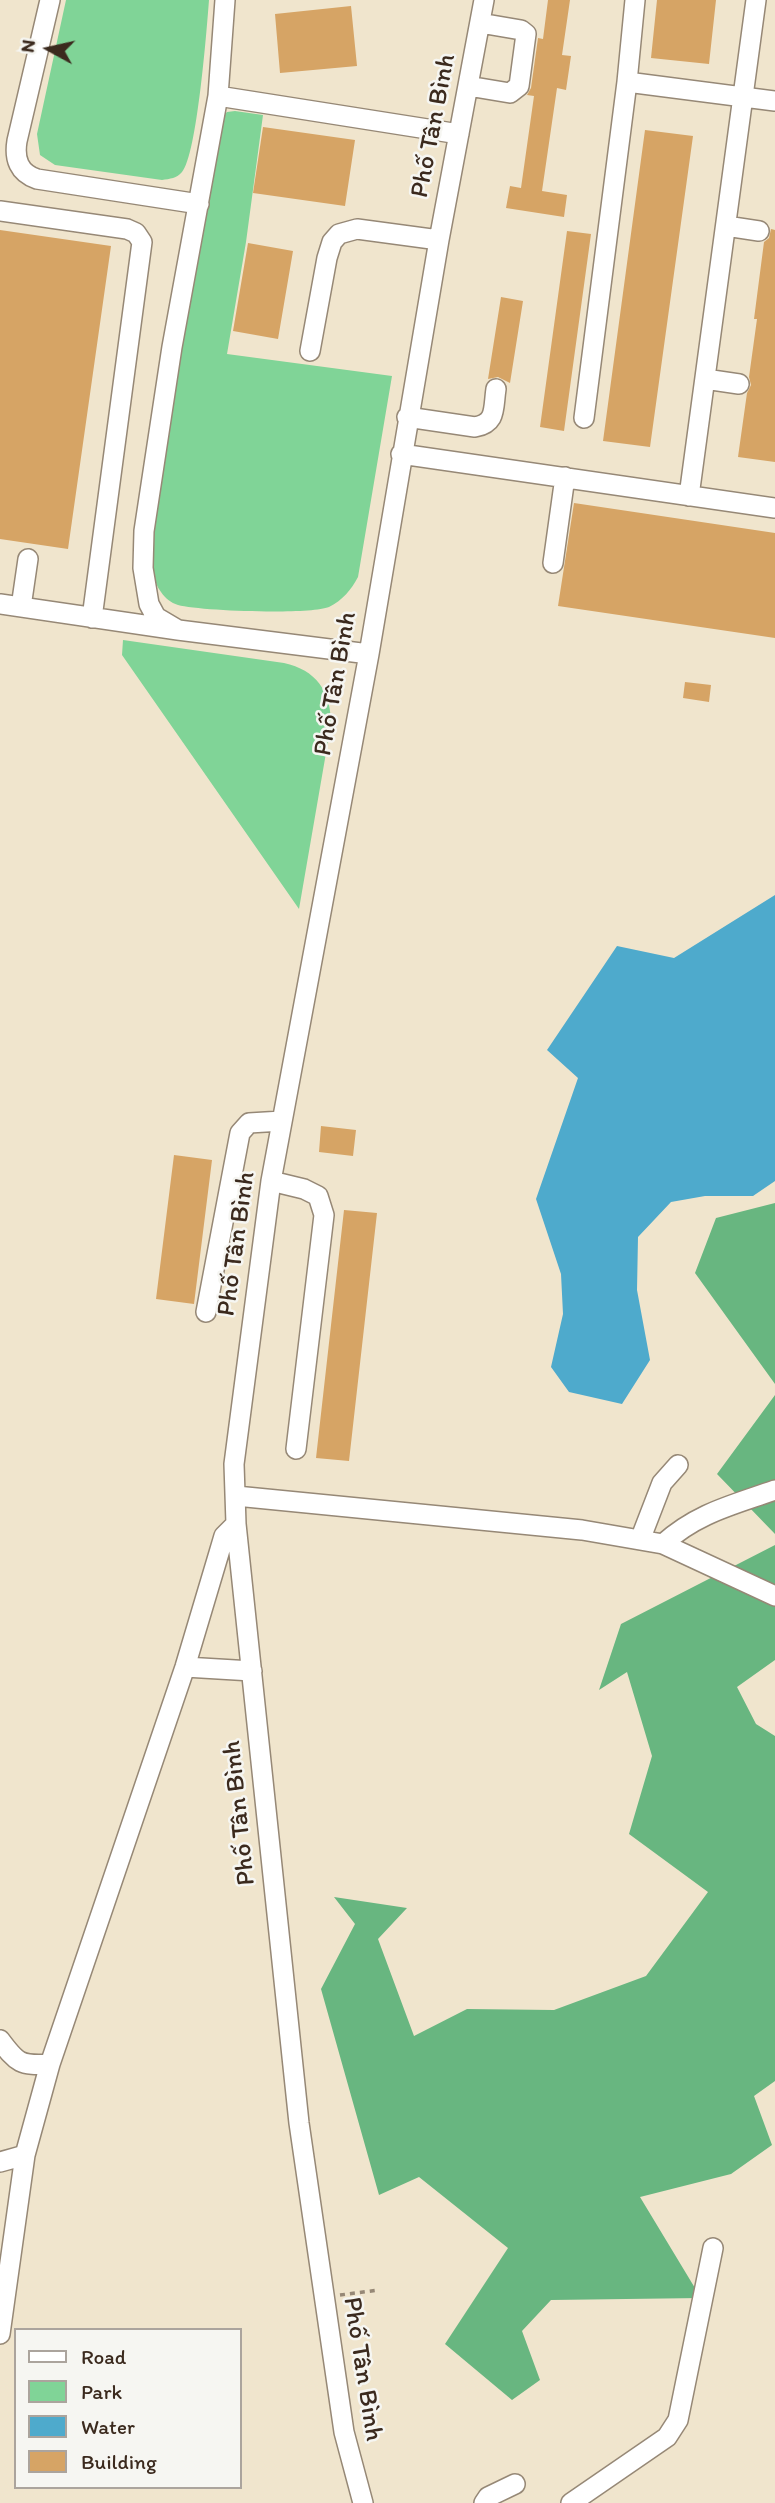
<!DOCTYPE html>
<html>
<head>
<meta charset="utf-8">
<style>
	body { margin:0 }
	#map { position:relative; width:775px; height:2503px; overflow:hidden; background:#f0e5cd; font-family:Itim,sans-serif }
	canvas { display:block }
	.legend { position:absolute; left:14px; top:2328px; width:228px; height:161px; box-sizing:border-box; background:#f6f6f2; border:2px solid #aba49d; margin:0; padding:9px 12px; list-style:none; font-size:21px; color:#3b2a1e }
	.legend li { display:flex; align-items:center; gap:14px; height:35px }
	.legend b { width:35px; border:2px solid #aba49d }
	.north { position:absolute; left:14px; top:14px; width:70px; height:70px; -webkit-text-stroke:5px #f6f6f2; paint-order:stroke; rotate:278deg; font-size:19px; font-weight:700; line-height:28px; text-align:center; color:#3b2a1e }
	.north::after { content:''; display:block; margin:auto; width:24px; height:32px; background:#3b2a1e; clip-path:polygon(50% 0,100% 100%,50% 72%,0 100%) }
</style>
</head>
<body>
<div id="map">
<canvas width="775" height="2503"></canvas>
<ul class="legend">
<li><b style="height:9px;background:#fff"></b>Road</li>
<li><b style="height:19px;background:#80d497"></b>Park</li>
<li><b style="height:19px;background:#4eaacc"></b>Water</li>
<li><b style="height:19px;background:#d6a465"></b>Building</li>
</ul>
<div class="north">N</div>
</div>
<script>
const context = document.querySelector('canvas').getContext('2d');
context.lineJoin = 'round';
function paint(path, color) {
  context.fillStyle = color;
  context.fill(path, 'evenodd');
}
function stroke(path, color, width, dash) {
  context.strokeStyle = color;
  context.lineWidth = width;
  context.lineCap = dash ? 'butt' : 'round';
  context.setLineDash(dash || []);
  context.stroke(path);
}
function write(font, color, halo, rows, align = 'center') {
  context.font = font + ' Itim,sans-serif';
  context.lineWidth = 5;
  context.setLineDash([]);
  context.textBaseline = 'middle';
  context.strokeStyle = halo;
  context.fillStyle = color;
  for (const [text, x, y, turn = 0] of rows) {
    context.save();
    context.translate(x, y);
    context.rotate((+turn || 0) * Math.PI / 180);
    context.textAlign = isNaN(turn) ? turn : align;
    if (halo) context.strokeText(text, 0, 0);
    context.fillText(text, 0, 0);
    context.restore();
  }
}
const green = new Path2D(`
	M66,0H209C207,27 197,156 182,172C177,178 170,179 162,180L55,165L40,155L37,134Z
	M235,111L263,115L246,242L227,354L392,376L358,577C351,590 343,600 329,607C309,615 200,611 178,605C171,603 165,598 161,592C146,571 152,538 153,513L220,119L227,112Z
	M123,640L284,663C316,670 331,691 331,724L299,909L122,655Z`);
const forest = new Path2D(`
	M775,1203V1384L695,1273L716,1218Z
	M775,1395V1534L717,1474Z
	M775,1545V1660L737,1687L756,1724L775,1736V2081L754,2096L772,2145L731,2174L640,2197L701,2298L551,2300L522,2331L540,2380L512,2400L445,2344L508,2248L419,2177L379,2195L321,1989L355,1924L334,1897L407,1908L378,1939L414,2036L467,2009L554,2010L646,1976L708,1892L629,1834L652,1756L627,1672L599,1690L621,1624Z`);
const water = new Path2D(`
	M775,895V1181L753,1196H705L671,1202L638,1237L637,1290L650,1360L622,1404L569,1392L551,1367L563,1314L561,1274L536,1199L578,1078L547,1050L617,946L674,958Z`);
const building = new Path2D(`
	M548,0H570L562,55L571,56L566,90L557,88L542,191L567,195L564,217L506,208L510,186L521,188L534,96L527,95L531,88L538,38L543,39Z
	M657,0H716L709,64L651,58Z
	M351,6L357,66L280,73L275,14Z
	M263,127L355,140L345,206L253,193Z
	M645,130L693,136L650,447L603,441Z
	M771,229L775,230V462L738,457L747,393L751,385L749,377L757,319H754L764,242L769,238Z
	M0,230L111,246L68,549L0,539Z
	M567,231L591,234L564,431L540,427Z
	M248,243L293,251L278,339L233,331Z
	M501,297L523,301L510,383L498,377L488,379Z
	M574,503L775,533V638L558,606Z
	M685,682L711,685L709,702L683,698Z
	M321,1126L356,1130L353,1156L319,1152Z
	M174,1155L212,1160L194,1304L156,1299Z
	M344,1210L377,1213L349,1461L316,1458Z`);
const path = new Path2D(`
	M340,2295L379,2290`);
const minor = new Path2D(`
	M50,0L17,141C14,159 19,173 37,179L199,204
	M627,82L775,101
	M468,86L510,93L519,86L526,34L521,30L480,23
	M218,96L459,134
	M0,211L127,229L136,233L142,242L92,618
	M726,226L759,231
	M310,351L327,258L332,242L339,234L357,229L439,240
	M705,379L739,384
	M407,417L475,427C497,423 493,408 496,389
	M584,418L627,82L635,0
	M401,454L775,508
	M689,496L756,0
	M553,563L565,477
	M0,604L178,630L369,654
	M21,607L28,559
	M178,630L156,617L149,604L143,568L144,531L172,347L218,96L225,0
	M271,1181L304,1189L318,1196L324,1215L296,1449
	M206,1312L240,1133L249,1123L282,1121
	M236,1496L582,1530L663,1544L775,1596
	M640,1540L662,1483L678,1465
	M663,1544C697,1513 733,1505 775,1490
	M185,1667L252,1671
	M0,2040C17,2063 20,2066 50,2064
	M0,2162L25,2155
	M0,2334L25,2155L50,2064L185,1667L219,1553L224,1536L236,1524
	M363,2503L344,2432L299,2123L236,1524L234,1464L271,1181L369,654L439,240L484,0
	M484,2503L488,2497L515,2484
	M571,2503L667,2437L678,2420L713,2248`);
const streetNames = [
	["Phố Tân Bình",434,126,-79],
	["Phố Tân Bình",336,684,-80],
	["Phố Tân Bình",237,1244,-82],
	["Phố Tân Bình",240,1813,-96],
	["Phố Tân Bình",362,2369,81]
];
paint(green, '#80d497');
paint(forest, '#68b680');
paint(water, '#4eaacc');
paint(building, '#d6a465');
stroke(minor, '#968876', 22);
stroke(path, '#968876', 3.5, [5, 5]);
stroke(minor, '#fff', 19);
write('26px', '#3b2a1e', '#f6f6f2', streetNames);
</script>
</body>
</html>
